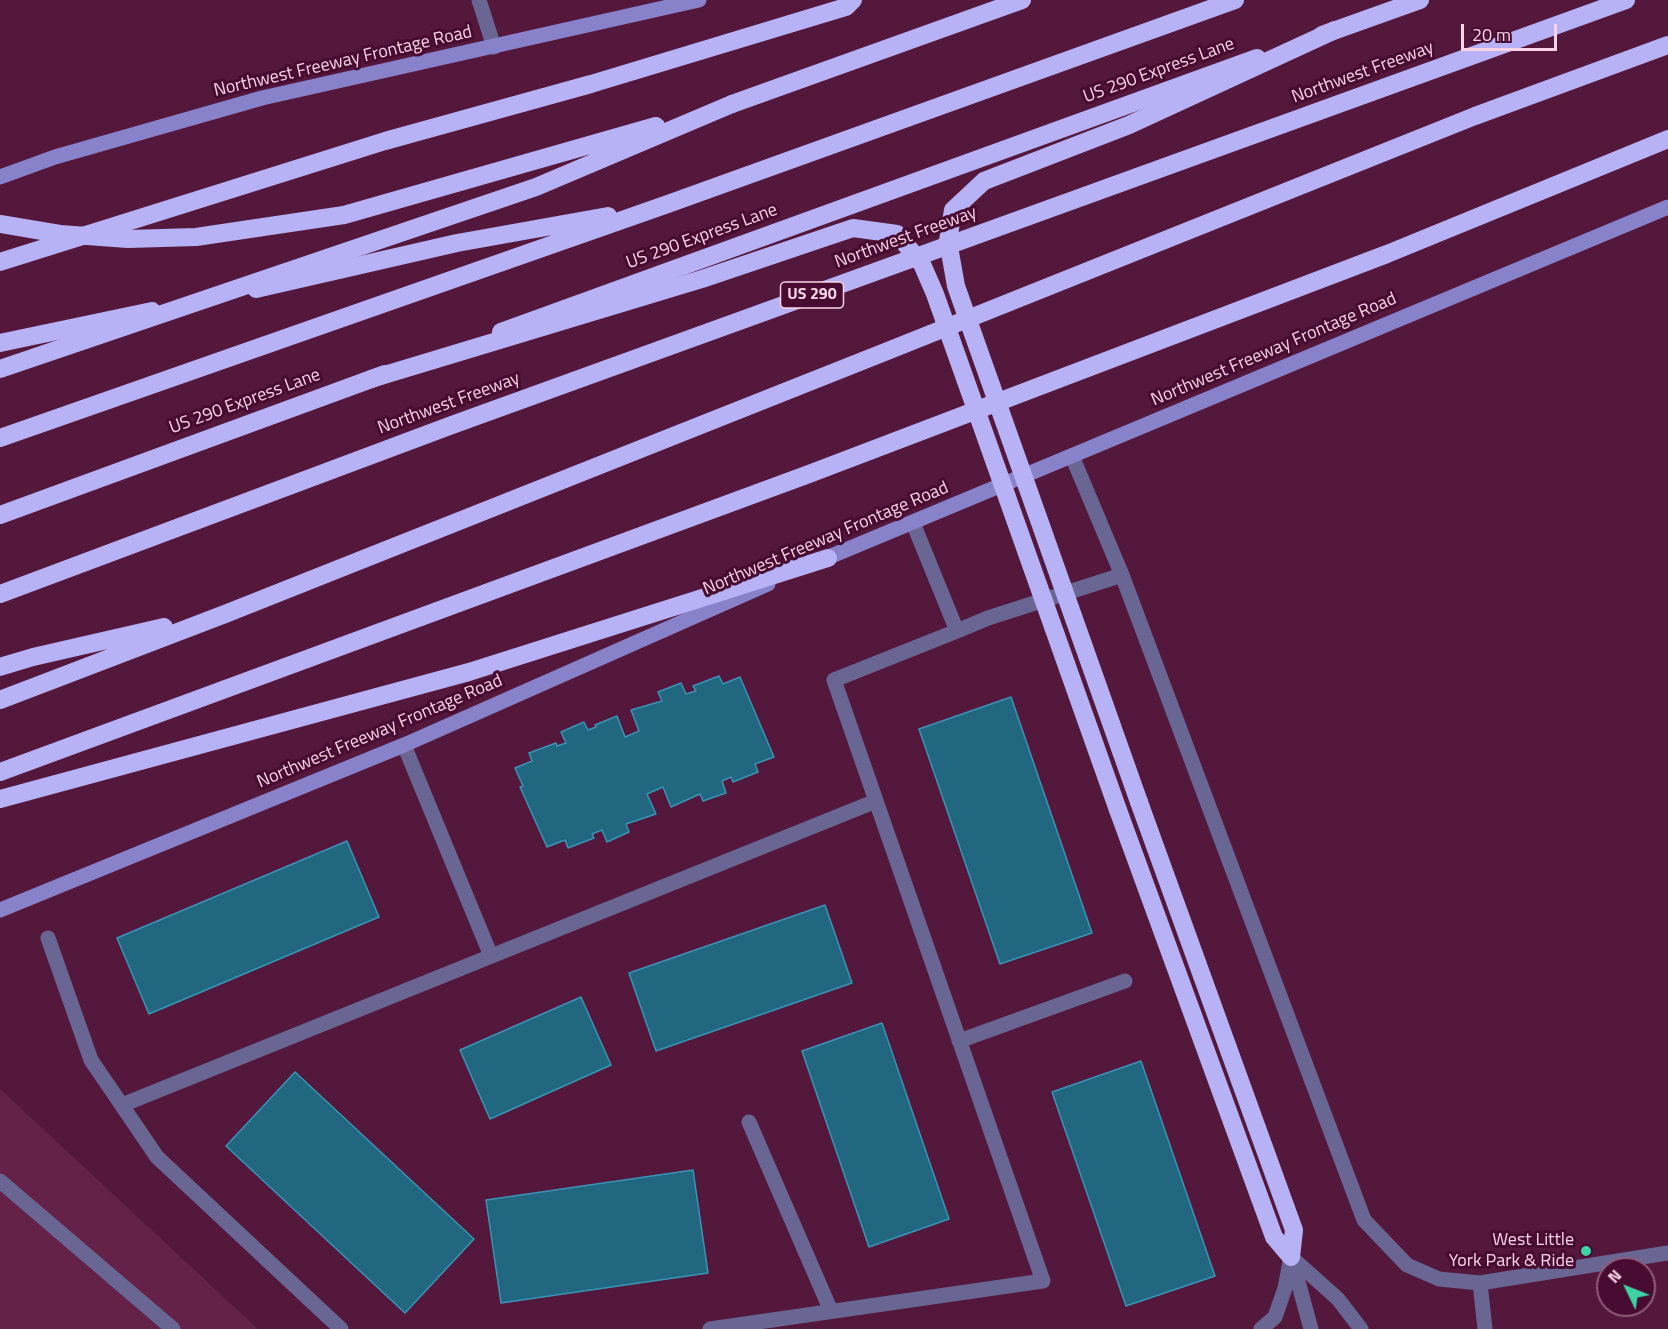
<!DOCTYPE html>
<html>
<head>
<meta charset="utf-8">
<style>
	body { margin:0 }
	#map { position:relative; width:1668px; height:1329px; overflow:hidden; background:#54183c; font-family:"Titillium Web",sans-serif }
	canvas { display:block }
	.north { position:absolute; left:1596px; top:1257px; width:60px; height:60px; box-sizing:border-box; background:#480c32; border:2px solid #8f5c7a; border-radius:50%; rotate:313deg; font-size:16px; font-weight:700; line-height:24px; text-align:center; color:#fad3e6 }
	.north::after { content:''; display:block; margin:auto; width:21px; height:27px; background:#3cd4a3; clip-path:polygon(50% 0,100% 100%,50% 72%,0 100%) }
	.scale { position:absolute; left:1461px; top:24px; width:96px; height:27px; box-sizing:border-box; border:3px solid #fad3e6; border-top:0; padding-left:8px; font-size:18px; line-height:21px; white-space:nowrap; color:#fad3e6; -webkit-text-stroke:4px #480c32; paint-order:stroke }
</style>
</head>
<body>
<div id="map">
<canvas width="1668" height="1329"></canvas>
<div class="north">N</div>
<div class="scale">20 m</div>
</div>
<script>
const context = document.querySelector('canvas').getContext('2d');
context.lineJoin = 'round';
function paint(path, color) {
  context.fillStyle = color;
  context.fill(path, 'evenodd');
}
function stroke(path, color, width, dash) {
  context.strokeStyle = color;
  context.lineWidth = width;
  context.lineCap = dash ? 'butt' : 'round';
  context.setLineDash(dash || []);
  context.stroke(path);
}
function write(font, color, halo, rows, align = 'center') {
  context.font = font + ' "Titillium Web",sans-serif';
  context.lineWidth = 6;
  context.setLineDash([]);
  context.textBaseline = 'middle';
  context.strokeStyle = halo;
  context.fillStyle = color;
  for (const [text, x, y, turn = 0] of rows) {
    context.save();
    context.translate(x, y);
    context.rotate((+turn || 0) * Math.PI / 180);
    context.textAlign = isNaN(turn) ? turn : align;
    if (halo) context.strokeText(text, 0, 0);
    context.fillText(text, 0, 0);
    context.restore();
  }
}
const built = new Path2D(`
	M0,1089L258,1329H0Z`);
const building = new Path2D(`
	M719,676L723,684L740,677L774,757L755,764L758,772L733,782L731,777L722,781L726,793L703,801L700,794L671,807L663,787L647,794L656,814L626,824L629,832L607,842L602,830L592,834L594,838L568,848L565,840L547,847L520,787L523,786L515,768L532,761L529,753L556,743L557,746L566,743L561,732L584,722L588,730L596,727L595,725L617,716L625,737L639,731L631,710L662,701L658,692L681,683L686,694L696,691L693,686Z
	M1011,697L1092,933L1000,964L919,729Z
	M347,841L379,917L149,1014L117,938Z
	M825,905L852,983L656,1051L629,973Z
	M581,997L611,1065L490,1119L460,1050Z
	M882,1023L949,1219L869,1247L802,1051Z
	M1141,1061L1215,1276L1126,1306L1052,1092Z
	M295,1072L474,1239L405,1313L226,1146Z
	M693,1170L708,1273L501,1303L486,1200Z`);
const lane = new Path2D(`
	M479,0L494,47
	M1072,456L1122,575L1364,1220L1407,1265L1439,1279L1480,1283L1668,1253
	M957,631L988,618L1122,575
	M404,745L491,956
	M48,938L91,1060L157,1157L341,1329
	M959,1041L1125,981
	M122,1105L876,801
	M749,1122L831,1311
	M0,1181L173,1329
	M1291,1257L1338,1299L1361,1329
	M1293,1263L1311,1329
	M1480,1283L1485,1329
	M710,1329L1043,1281L834,680L957,631L913,523
	M1261,1329L1275,1317L1285,1288L1291,1257`);
const secondary = new Path2D(`
	M0,177L55,157L262,98L699,0
	M817,562L1668,207
	M0,910L404,745L768,584`);
const highway = new Path2D(`
	M1322,35L1420,0
	M732,104L1022,0
	M0,262L385,141L591,84L846,7L853,0
	M256,289L457,243L608,216
	M501,332L1257,58
	M0,343L152,311
	M0,438L665,205L1235,0
	M0,515L385,374
	M0,594L452,425L1626,0
	M0,667L33,657L164,627
	M0,700L225,614L890,350L1475,116L1668,45
	M0,772L809,474L1387,254L1668,139
	M0,799L469,672L828,558
	M1139,802L1294,1230L1291,1257
	M1118,810L1274,1237L1291,1257`);
const highwayBridge = new Path2D(`
	M0,224L60,234L128,239L196,237L344,215L656,126
	M0,369L536,187L732,104
	M371,379L702,279L853,228L897,234L922,264L935,294L1118,810
	M1139,802L956,286L948,241L953,210L984,181L1129,125L1335,30`);
const markers = [
	[1586,1251,6,"#3cd4a3"]
];
const shields = [
	[812,295,63]
];
const shieldNames = [
	["US 290",812,295]
];
const streetNames = [
	["Northwest Freeway Frontage Road",343,62,-13],
	["US 290 Express Lane",1159,71,-20],
	["Northwest Freeway",1363,73,-20],
	["US 290 Express Lane",702,237,-20],
	["Northwest Freeway",906,238,-20],
	["Northwest Freeway Frontage Road",1274,350,-23],
	["US 290 Express Lane",245,402,-20],
	["Northwest Freeway",449,404,-20],
	["Northwest Freeway Frontage Road",826,539,-23],
	["Northwest Freeway Frontage Road",380,732,-23]
];
const poiNames = [
	["West Little",1574,1241],
	["York Park & Ride",1574,1262]
];
paint(built, '#642249');
paint(building, '#216780');
stroke(building, '#3a94b6', 1.5);
stroke(lane, '#696693', 15);
stroke(secondary, '#8882ca', 15);
stroke(highway, '#b6b2f5', 18);
stroke(highwayBridge, '#b6b2f5', 18);
for (const [x, y, r, color] of markers) {
  const dot = new Path2D();
  dot.arc(x, y, r, 0, 2 * Math.PI);
  context.fillStyle = color;
  context.fill(dot);
  stroke(dot, '#480c32', 2);
}
for (const [x, y, w] of shields) {
  const box = new Path2D();
  box.roundRect(x - w / 2, y - 13, w, 26, 4.5);
  context.fillStyle = '#480c32';
  context.fill(box);
  stroke(box, '#fad3e6', 1.5);
}
write('bold 16px', '#fad3e6', null, shieldNames);
write('18px', '#fad3e6', '#480c32', streetNames);
write('18px', '#fad3e6', '#480c32', poiNames, 'right');
</script>
</body>
</html>
